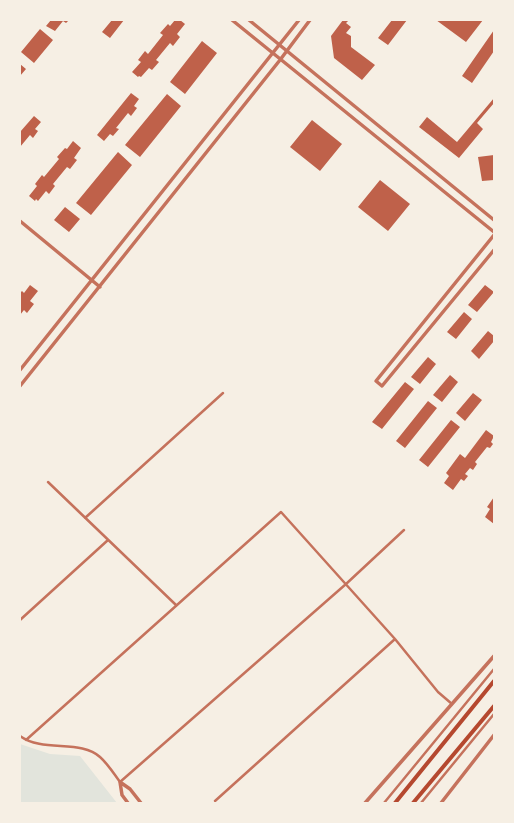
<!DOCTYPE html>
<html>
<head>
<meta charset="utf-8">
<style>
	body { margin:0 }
	#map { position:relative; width:514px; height:823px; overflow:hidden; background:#f6efe4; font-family:"DM Sans",sans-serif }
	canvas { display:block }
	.frame { position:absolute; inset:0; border:21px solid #f6efe4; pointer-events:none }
</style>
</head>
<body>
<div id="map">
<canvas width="514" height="823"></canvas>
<div class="frame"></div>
</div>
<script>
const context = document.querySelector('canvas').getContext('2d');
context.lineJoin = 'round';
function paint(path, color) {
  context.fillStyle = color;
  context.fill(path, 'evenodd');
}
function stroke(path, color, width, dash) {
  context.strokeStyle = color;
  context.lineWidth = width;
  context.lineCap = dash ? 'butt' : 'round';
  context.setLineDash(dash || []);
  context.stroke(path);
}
const green = new Path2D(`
	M20,744L50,754L80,756L117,803H20Z`);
const building = new Path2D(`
	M51,20H69L66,23L63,21L55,31L46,26Z
	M112,20H124L110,38L102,32Z
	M175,20H180L185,24L177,34L180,37L173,46L170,43L156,60L159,62L152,70L149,68L141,77L139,76L138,77L132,72L141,62L138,60L145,51L148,54L163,35L160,33L168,24L170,26Z
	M343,20H349L346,23L351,27L346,33L351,36V47L375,65L362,80L334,58L331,36Z
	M392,20H407L388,45L378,38Z
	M436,20H483L466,42Z
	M40,29L53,40L34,63L21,52Z
	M494,30V51L472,83L462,76Z
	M202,41L217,53L185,94L170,82Z
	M20,64L26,69L20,76Z
	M131,93L139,99L134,106L137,108L131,116L128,113L116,128L119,129L113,136L110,134L104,141L97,135Z
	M167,94L181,106L140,157L125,145Z
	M494,98V103L477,123L483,129L459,158L419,127L427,117L457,142Z
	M34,116L41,122L35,129L38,131L33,138L30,135L20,147V132Z
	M312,120L342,144L320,171L290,147Z
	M73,141L81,148L74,158L77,160L70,169L67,167L53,184L55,186L49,194L46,191L38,201L36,199L35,201L29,196L37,186L35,184L42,175L44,177L59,159L57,157L65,148L67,149Z
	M118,152L132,165L91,215L76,203Z
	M494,155V180L482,181L478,157Z
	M380,180L410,204L388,231L358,207Z
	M65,207L80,219L69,232L54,220Z
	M30,285L38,291L30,301L34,304L27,313L24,310L20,315V293L22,291L24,293Z
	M485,285L494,292L477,312L468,305Z
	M464,312L472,319L456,339L447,332Z
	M488,331L494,336V341L479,359L471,351Z
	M428,357L436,364L420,384L411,377Z
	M450,375L458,382L442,402L433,395Z
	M405,382L414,389L382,429L372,422Z
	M473,393L482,400L465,421L456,413Z
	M428,401L437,408L405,448L396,441Z
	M451,420L460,427L428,467L419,460Z
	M486,430L494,436L491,442L493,444L490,448L487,447L475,462L477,464L473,470L470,468L465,474L468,476L464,481L461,479L453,490L444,483L449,476L446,473L460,454L465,458Z
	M494,497V524L485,517L490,509L487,507Z`);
const minor = new Path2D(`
	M48,482L176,605
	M85,518L223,393
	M20,620L108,540
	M20,736C43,753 81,739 100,757C108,764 114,774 120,782L346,584L404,530
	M26,740L281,512L395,639L438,692L452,704
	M215,801L395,639
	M384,803L494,669
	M421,803L494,714`);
const tertiary = new Path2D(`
	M232,20L494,232
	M249,20L494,220
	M20,221L100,287
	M494,235L376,381L382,386L494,250
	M20,370L299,20
	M20,386L280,60L310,20
	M128,803L122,795L120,782L130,789L141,803
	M365,803L494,656
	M441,803L494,735`);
const secondary = new Path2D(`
	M395,803L494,681
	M413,803L494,706`);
paint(green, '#e2e4dc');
paint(building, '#bf614a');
stroke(minor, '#c5725c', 2.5);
stroke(tertiary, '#c5725c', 3.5);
stroke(secondary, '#b5482f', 4);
</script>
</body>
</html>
